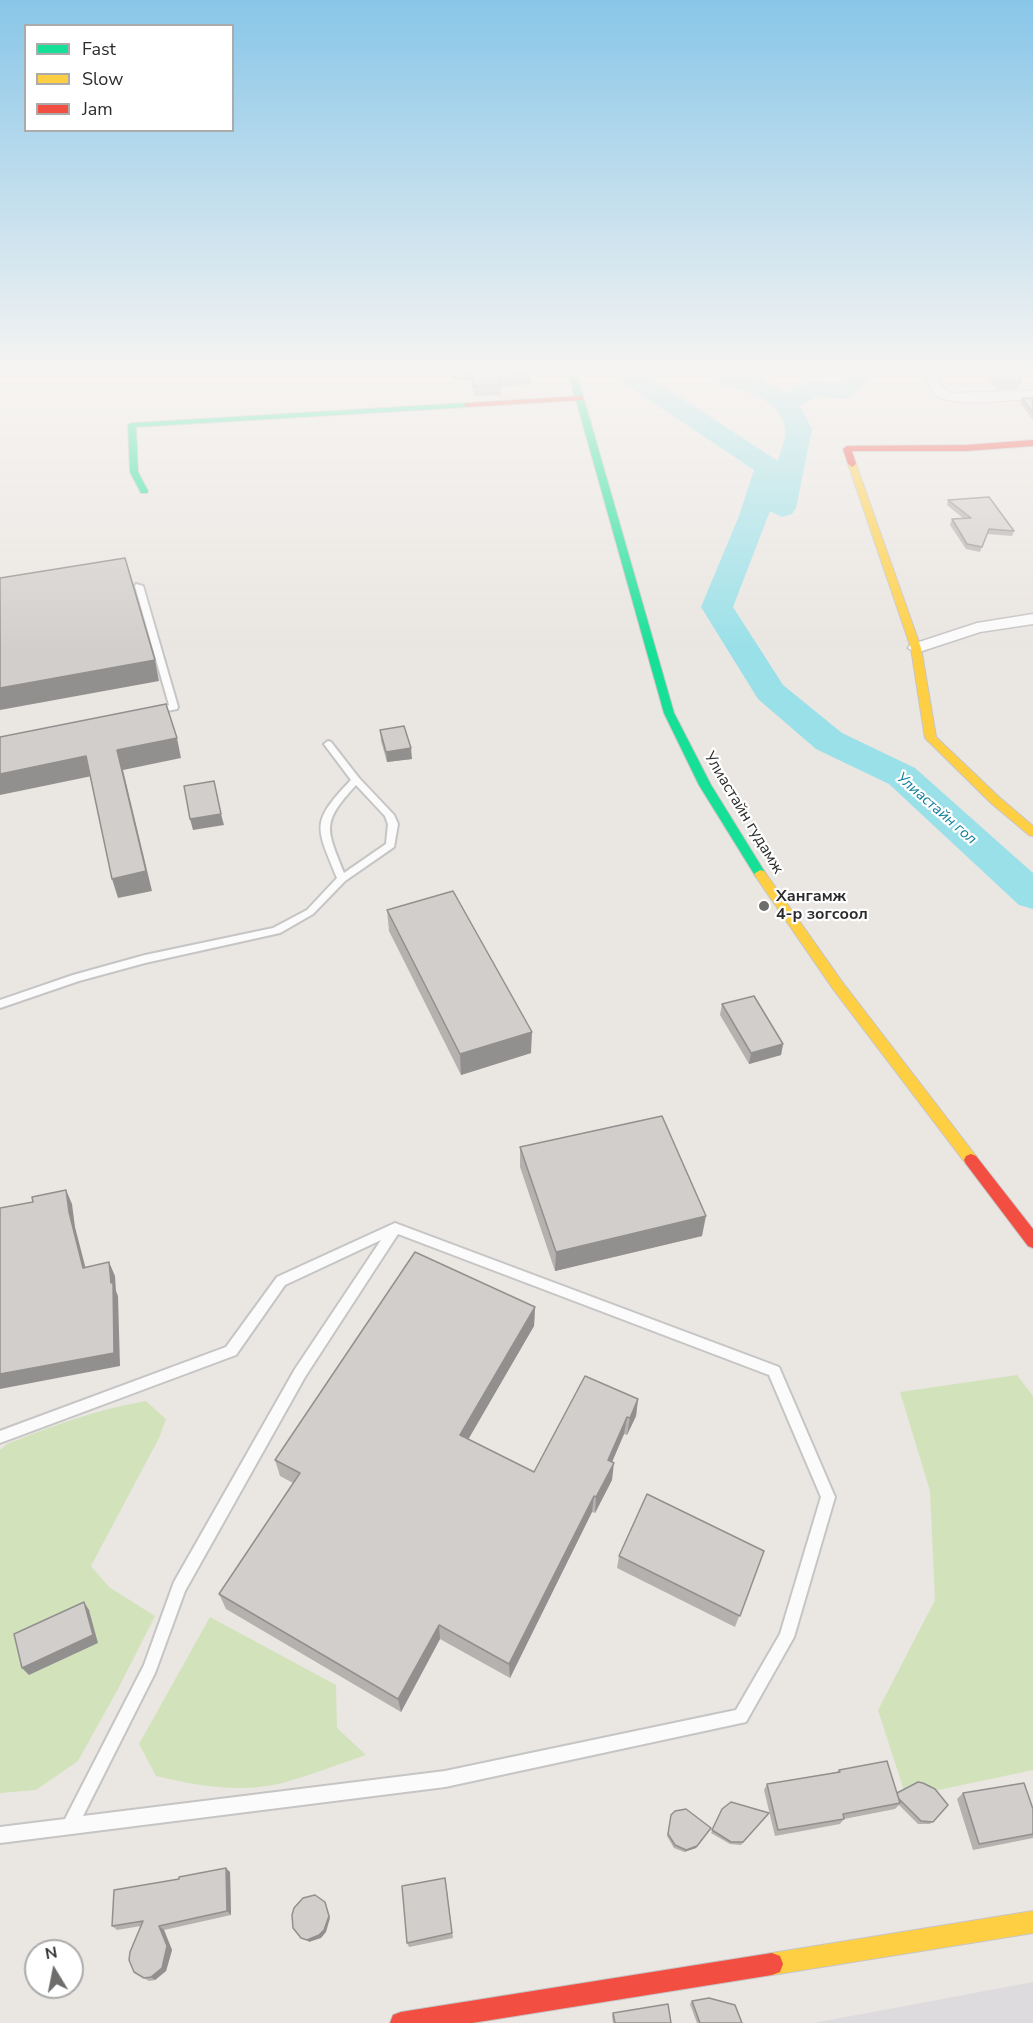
<!DOCTYPE html>
<html>
<head>
<meta charset="utf-8">
<style>
	body { margin:0 }
	#map { position:relative; width:1033px; height:2023px; overflow:hidden; background:#eae6e2; font-family:"Nunito Sans",sans-serif }
	canvas { display:block }
	.legend { position:absolute; left:24px; top:24px; width:210px; height:108px; box-sizing:border-box; background:#fff; border:2px solid #ababab; margin:0; padding:8px 10px; list-style:none; font-size:18px; color:#2c2c2c }
	.legend li { display:flex; align-items:center; gap:12px; height:30px }
	.legend b { width:30px; border:2px solid #ababab }
	.north { position:absolute; left:24px; top:1939px; width:60px; height:60px; box-sizing:border-box; background:#fff; border:2px solid #ababab; border-radius:50%; rotate:350deg; font-size:16px; font-weight:700; line-height:24px; text-align:center; color:#2c2c2c }
	.north::after { content:''; display:block; margin:auto; width:21px; height:27px; background:#6e6d6c; clip-path:polygon(50% 0,100% 100%,50% 72%,0 100%) }
</style>
</head>
<body>
<div id="map">
<canvas width="1033" height="2023"></canvas>
<ul class="legend">
<li><b style="height:8px;background:#16e098"></b>Fast</li>
<li><b style="height:8px;background:#ffcf43"></b>Slow</li>
<li><b style="height:8px;background:#f24e42"></b>Jam</li>
</ul>
<div class="north">N</div>
</div>
<script>
const context = document.querySelector('canvas').getContext('2d');
context.lineJoin = 'round';
function paint(path, color) {
  context.fillStyle = color;
  context.fill(path, 'evenodd');
}
function stroke(path, color, width, dash) {
  context.strokeStyle = color;
  context.lineWidth = width;
  context.lineCap = dash ? 'butt' : 'round';
  context.setLineDash(dash || []);
  context.stroke(path);
}
function write(font, color, halo, rows, align = 'center') {
  context.font = font + ' "Nunito Sans",sans-serif';
  context.lineWidth = 4.5;
  context.setLineDash([]);
  context.textBaseline = 'middle';
  context.strokeStyle = halo;
  context.fillStyle = color;
  for (const [text, x, y, turn = 0] of rows) {
    context.save();
    context.translate(x, y);
    context.rotate((+turn || 0) * Math.PI / 180);
    context.textAlign = isNaN(turn) ? turn : align;
    if (halo) context.strokeText(text, 0, 0);
    context.fillText(text, 0, 0);
    context.restore();
  }
}
const industrial = new Path2D(`
	M1033,1982V2023H814Z`);
const green = new Path2D(`
	M1017,1375L1033,1396V1770L906,1797L878,1710L935,1600L930,1491L900,1392Z
	M146,1401L166,1419L159,1438L91,1566L109,1587L155,1616L118,1689L78,1761L36,1790L0,1793V1450L7,1444C52,1426 98,1409 146,1401Z
	M210,1617L336,1685L337,1728L366,1755C339,1764 313,1774 286,1782C244,1794 197,1786 156,1776L139,1744Z`);
const river = new Path2D(`
	M606,368H635L778,461C780,452 787,437 785,428C781,398 739,389 714,382L705,368H730L732,371L759,378L786,392L812,380L837,383L854,368H881L852,396L843,399L816,396L800,406L812,429L796,508L792,514L782,517L770,511L733,607L783,685L842,733L915,768L1033,873V909L1019,905L889,784L816,749L758,699L701,607L739,516L754,470L609,373Z`);
const lane = new Path2D(`
	M136,584L143,586L178,707L177,709L153,714L149,711L150,709L169,705L135,586Z
	M328,741L331,742L359,778L394,815L398,824L394,847L345,881L313,914L280,933L145,963L79,981L0,1008V1000L73,975L145,955L273,928L307,910L337,878C316,826 310,823 351,780L324,744ZM356,785L385,816L388,824L386,844L344,873C326,828 321,823 356,785Z
	M395,1223L779,1367L835,1497L794,1637L746,1722L445,1787L0,1843V1827L65,1819L144,1665L174,1582L295,1369L381,1240L285,1285L236,1355L0,1443V1431L226,1347L277,1277ZM398,1234L769,1375L821,1497L780,1634L736,1710L445,1771L83,1816L155,1673L185,1591L305,1377Z`);
const street = new Path2D(`
	M924,368H936L942,388L951,393L1033,391V399C1012,399 950,409 935,394C928,387 926,377 924,368Z
	M1033,614V624L980,632L916,653L908,648L910,645L977,623Z`);
const fast = new Path2D(`
	M567,368H575L674,713L711,785L766,874L764,877H756L699,785L664,713Z
	M467,403H470V407L136,427L138,472L148,491L147,493H141L130,472L128,425L132,423Z`);
const slow = new Path2D(`
	M852,461L856,464L921,648L936,737L999,797L1033,826V836L1029,835L991,803L925,738L911,648L848,464Z
	M760,870L764,871L843,983L976,1156L978,1160L976,1164L971,1166L966,1164L833,989L754,874Z
	M1033,1911V1933L772,1975L764,1972L761,1964L764,1956L772,1953Z`);
const jam = new Path2D(`
	M580,396H583V400L467,407L463,405L467,403Z
	M1033,440V446L966,451H852L856,464L852,467L848,464L843,449L847,446L966,445Z
	M971,1154L976,1156L1033,1229V1248L1028,1246L966,1164L964,1160L966,1156Z
	M772,1953L780,1956L783,1964L780,1972L772,1975L472,2023H390L393,2015L401,2012Z`);
const wall = new Path2D(`
	M443,368H530L531,374V384L501,387V395L474,396L471,381L454,380Z
	M964,368H1029L1027,373H1024L1022,381L1017,389L999,390L986,376H962Z
	M1022,398H1033V420L1020,403Z
	M948,500L1014,531L1012,536L987,534L980,552L966,549L950,525L952,519H964L947,505Z
	M380,730L412,759L387,762L381,741Z
	M387,910L531,1053L461,1075L389,931Z
	M722,1004L783,1044L781,1055L749,1064L720,1015Z
	M520,1147L702,1236L555,1271L520,1167Z
	M535,1307L534,1326L468,1439L534,1472L638,1399L636,1416L627,1435L624,1434L612,1462V1480L595,1513L592,1512L510,1678L440,1639L401,1712L226,1609L219,1594L293,1483L280,1476L275,1460Z
	M764,1551L735,1627L617,1568L619,1556Z
	M839,1770L897,1793L948,1805L930,1824H918L899,1805L895,1809L844,1819L840,1824L775,1836L764,1790L767,1784L837,1772Z
	M963,1793L1033,1809V1838L973,1850L957,1799Z
	M722,1809L767,1816L741,1845L730,1844L711,1833Z
	M671,1815L711,1828L696,1848L684,1852L674,1848L667,1836Z
	M230,1872L231,1915L164,1930L172,1950L166,1971L155,1980L149,1981L134,1972L141,1926L117,1930L112,1926Z
	M446,1883L453,1938L409,1947L407,1943Z
	M692,2001L742,2023H697L690,2004Z
	M613,2013L671,2023H613L612,2016Z`);
const shadedWall = new Path2D(`
	M1024,372L1022,381L1017,389L1019,381Z
	M155,660L159,681L0,710V688Z
	M177,738L181,758L123,770L152,891L118,898L112,879L117,750Z
	M411,748L412,759L387,762L386,752Z
	M86,756L92,776L0,795V774Z
	M221,814L224,825L193,830L190,819Z
	M532,1032L531,1053L461,1075L460,1054Z
	M783,1044L781,1055L749,1064L751,1053Z
	M66,1190L72,1204L75,1227L89,1281L83,1268L69,1212Z
	M706,1216L702,1236L555,1271L556,1252Z
	M109,1262L115,1276L116,1291L118,1296L120,1366L0,1389V1374L111,1283Z
	M535,1307L534,1326L461,1452L460,1435Z
	M638,1399L636,1416L627,1435L630,1418Z
	M627,1417L624,1434L606,1476L608,1460Z
	M614,1463L612,1480L595,1513L596,1497Z
	M594,1496L592,1512L510,1678L509,1664Z
	M84,1602L89,1610L98,1643L29,1675L22,1668Z
	M439,1625L440,1639L401,1712L398,1699Z
	M711,1828L696,1848L684,1852L686,1850Z
	M226,1868L230,1872L231,1915L227,1911Z
	M325,1902L330,1918L326,1932L321,1938L309,1942L307,1940Z
	M159,1926L164,1930L172,1950L166,1971L155,1980L151,1977Z`);
const building = new Path2D(`
	M452,368H530L531,374L499,376L501,384L474,386L470,371L454,370Z
	M989,368H1019L1024,372L1019,381H1001Z
	M1022,398H1033V413Z
	M989,497L1014,531L989,529L982,547L967,544L952,519L971,518L948,500Z
	M125,558L155,660L0,688V578Z
	M166,704L177,738L117,750L146,871L112,879L86,756L0,774V737Z
	M404,726L411,748L386,752L380,730Z
	M214,781L221,814L190,819L184,786Z
	M453,891L532,1032L460,1054L387,910Z
	M754,996L783,1044L751,1053L722,1004Z
	M662,1116L706,1216L556,1252L520,1147Z
	M66,1190L69,1212L83,1268L109,1262L111,1283L113,1282L114,1353L0,1374V1208L33,1202L32,1197Z
	M415,1252L535,1307L460,1435L534,1472L585,1376L638,1399L630,1418L627,1417L608,1460L614,1463L596,1497L594,1496L509,1664L439,1625L398,1699L219,1594L300,1473L275,1460Z
	M647,1494L764,1551L740,1616L619,1556Z
	M84,1602L93,1635L22,1668L14,1634Z
	M887,1761L900,1803L843,1814L844,1819L778,1830L767,1784L840,1772L839,1770Z
	M918,1782L923,1783L935,1789L948,1805L933,1822L921,1821L899,1799L897,1793Z
	M1024,1783L1033,1809V1834L979,1844L963,1793Z
	M731,1802L769,1813L743,1842H731L712,1830L722,1809Z
	M686,1809L711,1828L697,1846L686,1850L675,1845L668,1834L671,1815L675,1811Z
	M226,1868L227,1911L159,1926L167,1946L162,1968L151,1977L144,1978L134,1972L129,1960L130,1952L143,1921L112,1926L114,1890L179,1879V1877Z
	M445,1878L452,1933L407,1943L402,1886Z
	M315,1895L325,1902L329,1916L324,1930L319,1935L307,1940L301,1938L293,1928L292,1915L294,1908L303,1898Z
	M709,1998L735,2005L742,2023H700L692,2001Z
	M668,2004L671,2023H615L613,2013Z`);
const markers = [
	[764,906,6,"#6e6d6c"]
];
const farWaternames = [
	["Улиастайн гол",936,809,41]
];
const streetNames = [
	["Улиастайн гудамж",743,813,59]
];
const poiNames = [
	["Хангамж",776,897],
	["4-р зогсоол",776,915]
];
paint(industrial, '#dddbdd');
paint(green, '#d2e3bc');
paint(river, '#99e0e8');
stroke(lane, '#c6c5c5', 4);
stroke(street, '#c6c5c5', 3);
stroke(fast, '#c6c5c5', 2);
stroke(slow, '#c6c5c5', 2);
stroke(jam, '#c6c5c5', 2);
paint(lane, '#fcfbfb');
paint(street, '#fcfbfb');
paint(fast, '#16e098');
paint(slow, '#ffcf43');
paint(jam, '#f24e42');
paint(wall, '#b4b1af');
paint(shadedWall, '#92908e');
paint(building, '#d1cecb');
stroke(building, '#92908e', 1.5);
const sky = context.createLinearGradient(0, 0, 0, 651);
sky.addColorStop(0, '#88c6e8');
sky.addColorStop(0.57, '#f6f4f2');
sky.addColorStop(1, '#f6f4f200');
context.fillStyle = sky;
context.fillRect(0, 0, 1033, 651);
for (const [x, y, r, color] of markers) {
  const dot = new Path2D();
  dot.arc(x, y, r, 0, 2 * Math.PI);
  context.fillStyle = color;
  context.fill(dot);
  stroke(dot, '#fff', 2);
}
write('italic 15px', '#12809a', '#fff', farWaternames);
write('16px', '#2c2c2c', '#fff', streetNames);
write('bold 16px', '#2c2c2c', '#fff', poiNames, 'left');
</script>
</body>
</html>
